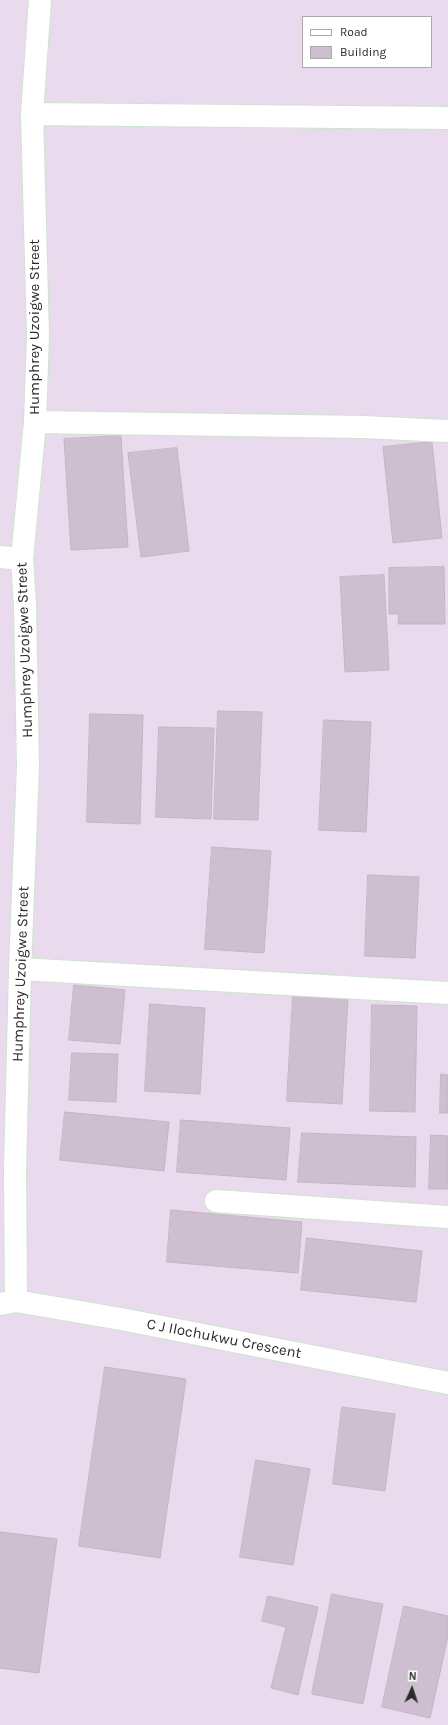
<!DOCTYPE html>
<html>
<head>
<meta charset="utf-8">
<style>
	body { margin:0 }
	#map { position:relative; width:448px; height:1725px; overflow:hidden; background:#e9daee; font-family:Karla,sans-serif }
	canvas { display:block }
	.legend { position:absolute; left:302px; top:16px; width:130px; height:52px; box-sizing:border-box; background:#fff; border:1px solid #aaa; margin:0; padding:5px 7px; list-style:none; font-size:12px; color:#2a2a2a }
	.legend li { display:flex; align-items:center; gap:8px; height:20px }
	.legend b { width:20px; border:1px solid #aaa }
	.north { position:absolute; left:392px; top:1669px; width:40px; height:40px; -webkit-text-stroke:3px #fff; paint-order:stroke; rotate:3deg; font-size:11px; font-weight:700; line-height:16px; text-align:center; color:#2a2a2a }
	.north::after { content:''; display:block; margin:auto; width:14px; height:18px; background:#2a2a2a; clip-path:polygon(50% 0,100% 100%,50% 72%,0 100%) }
</style>
</head>
<body>
<div id="map">
<canvas width="448" height="1725"></canvas>
<ul class="legend">
<li><b style="height:5px;background:#fff"></b>Road</li>
<li><b style="height:11px;background:#cdbfcf"></b>Building</li>
</ul>
<div class="north">N</div>
</div>
<script>
const context = document.querySelector('canvas').getContext('2d');
context.lineJoin = 'round';
function paint(path, color) {
  context.fillStyle = color;
  context.fill(path, 'evenodd');
}
function stroke(path, color, width, dash) {
  context.strokeStyle = color;
  context.lineWidth = width;
  context.lineCap = dash ? 'butt' : 'round';
  context.setLineDash(dash || []);
  context.stroke(path);
}
function write(font, color, halo, rows, align = 'center') {
  context.font = font + ' Karla,sans-serif';
  context.lineWidth = 4;
  context.setLineDash([]);
  context.textBaseline = 'middle';
  context.strokeStyle = halo;
  context.fillStyle = color;
  for (const [text, x, y, turn = 0] of rows) {
    context.save();
    context.translate(x, y);
    context.rotate((+turn || 0) * Math.PI / 180);
    context.textAlign = isNaN(turn) ? turn : align;
    if (halo) context.strokeText(text, 0, 0);
    context.fillText(text, 0, 0);
    context.restore();
  }
}
const building = new Path2D(`
	M121,436L128,547L71,550L64,439Z
	M432,442L442,538L393,543L383,447Z
	M177,448L189,551L141,557L128,453Z
	M444,567L445,624H398L399,614H389V568Z
	M384,575L389,670L345,672L340,577Z
	M218,711L262,712L258,820L214,819Z
	M90,714L143,715L140,824L87,822Z
	M324,720L371,722L366,832L319,830Z
	M159,727L214,728L211,819L156,817Z
	M212,847L271,851L264,953L205,949Z
	M368,875L419,877L415,958L365,956Z
	M74,985L125,990L120,1044L69,1040Z
	M293,996L348,999L342,1104L287,1101Z
	M150,1004L205,1008L200,1094L145,1091Z
	M372,1005L417,1006L415,1112L370,1111Z
	M72,1053L118,1054L116,1102L69,1100Z
	M441,1074L448,1075V1113H440Z
	M65,1112L169,1122L164,1171L60,1160Z
	M181,1120L290,1128L286,1180L177,1172Z
	M302,1133L416,1137L415,1187L298,1182Z
	M431,1135L448,1136V1189H429Z
	M171,1210L302,1222L298,1273L167,1262Z
	M307,1238L422,1251L416,1302L301,1290Z
	M105,1367L186,1379L160,1558L79,1546Z
	M342,1407L395,1414L385,1491L333,1484Z
	M256,1460L310,1469L293,1565L240,1557Z
	M0,1532L57,1539L39,1673L0,1668Z
	M332,1594L383,1604L363,1704L312,1694Z
	M268,1596L318,1607L298,1695L271,1688L286,1627L262,1621Z
	M404,1606L448,1616V1636L430,1718L382,1707Z`);
const minor = new Path2D(`
	M32,114L448,118
	M35,422L363,427L448,431
	M0,557L22,559
	M20,969L448,993
	M216,1201L448,1217
	M16,1301L15,1171L20,969L28,767L25,605L22,559L35,422L38,335L32,114L40,0
	M0,1304L16,1301L121,1319L448,1383`);
const streetNames = [
	["Humphrey Uzoigwe Street",35,327,-90],
	["Humphrey Uzoigwe Street",25,650,-92],
	["Humphrey Uzoigwe Street",21,974,-88],
	["C J Ilochukwu Crescent",224,1339,11]
];
paint(building, '#cdbfcf');
stroke(building, '#c6b3c9', 1);
stroke(minor, '#cfe4cf', 24);
stroke(minor, '#fff', 22);
write('15px', '#2a2a2a', '#fff', streetNames);
</script>
</body>
</html>
